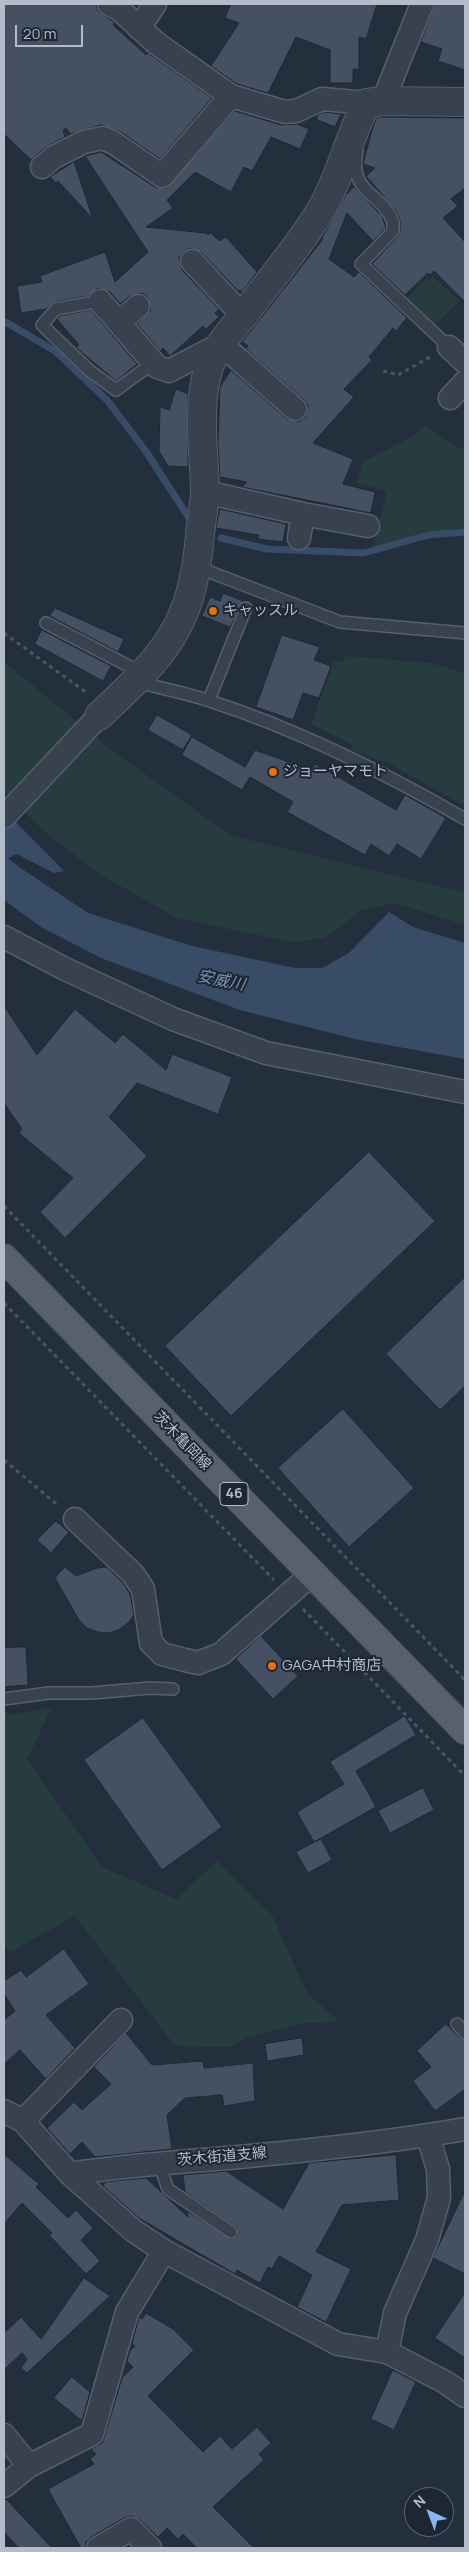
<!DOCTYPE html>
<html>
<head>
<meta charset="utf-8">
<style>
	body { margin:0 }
	#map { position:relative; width:469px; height:2552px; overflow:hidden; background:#242f3e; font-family:Manrope,sans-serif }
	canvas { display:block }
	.frame { position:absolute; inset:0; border:5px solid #b4bcc9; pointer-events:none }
	.north { position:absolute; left:404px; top:2487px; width:50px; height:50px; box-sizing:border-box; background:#1d2633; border:1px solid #59626f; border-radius:50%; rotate:317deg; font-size:14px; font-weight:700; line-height:20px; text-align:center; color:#b4bcc9 }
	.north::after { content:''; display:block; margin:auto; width:18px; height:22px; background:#8ab4f8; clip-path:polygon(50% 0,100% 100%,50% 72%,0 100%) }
	.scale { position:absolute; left:15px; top:25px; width:68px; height:22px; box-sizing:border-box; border:2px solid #b4bcc9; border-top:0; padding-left:6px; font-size:15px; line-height:18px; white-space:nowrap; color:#b4bcc9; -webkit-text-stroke:4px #1d2633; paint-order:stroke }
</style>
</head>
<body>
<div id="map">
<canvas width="469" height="2552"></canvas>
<div class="frame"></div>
<div class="north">N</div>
<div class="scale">20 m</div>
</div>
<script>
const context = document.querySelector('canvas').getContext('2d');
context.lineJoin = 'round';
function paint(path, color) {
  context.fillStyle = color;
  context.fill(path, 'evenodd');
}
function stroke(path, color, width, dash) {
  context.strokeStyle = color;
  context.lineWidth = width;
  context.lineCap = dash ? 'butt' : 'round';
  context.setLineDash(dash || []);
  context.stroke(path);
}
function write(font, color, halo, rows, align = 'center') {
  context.font = font + ' Manrope,"Noto Sans JP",sans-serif';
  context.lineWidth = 4;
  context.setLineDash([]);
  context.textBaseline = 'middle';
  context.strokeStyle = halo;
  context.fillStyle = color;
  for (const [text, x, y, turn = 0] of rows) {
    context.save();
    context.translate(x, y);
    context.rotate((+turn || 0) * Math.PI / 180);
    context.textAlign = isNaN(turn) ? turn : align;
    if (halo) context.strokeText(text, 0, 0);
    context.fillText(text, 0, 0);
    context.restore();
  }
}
const green = new Path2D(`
	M433,276L459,301L434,326L406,299L427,278L429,280Z
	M425,425L450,443L465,450V528L427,533L373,547L387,491L357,483L363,462L410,438Z
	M346,656L431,663L465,673V806L386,762L351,751L353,745L311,724L334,661H344Z
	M4,662L113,751L230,835L465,893V925L395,903L362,910L325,938L291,942L177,918L99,874L44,831L4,792Z
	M52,1707L27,1759L102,1867L176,1899L217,1861L272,1915L304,1987L310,1996L337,2019V2022L304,2023L248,2037L229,2047L175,2046L75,1916L10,1952L4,1944V1712L14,1715Z`);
const water = new Path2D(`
	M4,810L64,871L54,873L17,854L8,858L19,867L88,913L192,946L295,968H322L349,953L389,912L413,927L465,943V1059L355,1039L240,1010L101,958L41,927L4,900Z`);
const stream = new Path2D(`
	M4,321L55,351L107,400L145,450L193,524
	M221,538L267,549L364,553L428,535L465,532`);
const building = new Path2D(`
	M4,4H96L98,11L112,21L115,23L113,25L146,55L148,53L212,98L160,159L121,132L101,125L70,134L66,128L63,130L65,137L46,147L31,160L4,134Z
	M231,4H377L366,39L359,37V69H353V83H330V50L296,37L268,93L237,84L211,66L239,23L225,18Z
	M435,4H465V70L438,61L442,49L421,42Z
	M235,111L281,125L297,124L309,129L300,149L271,137L252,171L244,167L231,192L195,172L167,200L173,208L146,227L206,233L208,235L211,233L219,241L226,237L257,272L242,292L240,290L238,291L201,252L190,248L183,252L179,258L182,270L219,309L215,313L219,317L206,329L203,326L170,356L163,348L160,351L137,324L151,310L148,298L142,293L130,296L120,304L110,292L98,288L88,296L55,302L46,309L21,313L17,286L42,282L40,276L105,252L115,282L148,252L85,156L101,152L155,187L166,188Z
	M324,112L341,114L335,127L316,119L318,115Z
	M377,117L465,118V188L451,199L458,206L443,218L465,242V302L434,271L430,275L428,273L405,295L372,264L398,236L400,231V219L394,208L366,176L375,168L363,164L372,130Z
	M74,162L93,219L58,181L56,183L50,177Z
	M354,187L382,216L386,228L373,241L347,213L329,259L354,277L359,272L407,318L396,331L393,328L369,357L372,360L344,389L354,397L313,443L353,459L343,484L375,492L371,513L242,487L247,482L220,477L218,444L220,387L231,370L287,419L299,422L305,417L308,405L304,400L246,349L248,346L242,342L323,239L322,238L346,195Z
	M91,310L137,364L116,381L79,350L76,347L79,345L57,319L60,316Z
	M176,389L188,394V467L168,466L159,451L160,407L169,410Z
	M220,509L286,524L283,542L258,539L259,535L216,528Z
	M223,593L243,601L230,627L202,616L210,597L220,601Z
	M55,608L124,639L118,652L50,616Z
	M42,630L111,666L103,681L35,644Z
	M282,635L320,647L314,660L331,666L319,698L303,693L293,720L256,707Z
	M157,715L192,735L183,750L148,730Z
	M192,737L245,767L255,750L311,770L315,764L396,810L405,795L446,818L421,859L397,844L389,856L371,844L365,855L287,812L293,802L250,777L242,790L182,755Z
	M4,1006L37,1055L75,1009L115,1043L123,1034L166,1070L172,1054L232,1077L218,1114L137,1083L109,1117L147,1156L65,1238L40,1212L73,1178L19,1133L22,1129L4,1103Z
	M369,1152L435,1221L231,1416L165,1346Z
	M465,1277V1386L440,1410L386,1354Z
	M343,1409L414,1488L349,1547L278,1468Z
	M56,1521L69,1532L51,1553L37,1540Z
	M65,1567L76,1576L97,1568L107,1567L123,1583L130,1594L134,1615L129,1622L120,1629L109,1633L98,1632L87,1628L79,1620L55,1578Z
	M261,1636L298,1676L273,1699L236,1659Z
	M26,1647L28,1685L4,1687V1648Z
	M405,1716L416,1735L356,1771L376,1807L314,1842L297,1812L344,1784L330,1762Z
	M143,1718L222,1827L162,1870L84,1760Z
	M423,1788L434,1810L390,1833L378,1811Z
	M321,1839L332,1860L308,1873L296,1852Z
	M64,1949L89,1984L46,2015L75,2048L46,2079L20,2050L4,2064V2020L15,2011L4,1994V1981L21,1970L26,1977Z
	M446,2024L460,2038L465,2040V2089L435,2111L413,2081L431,2067L417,2051Z
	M126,2033L152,2065L203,2061L204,2068L253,2063L255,2101L224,2106L222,2095L185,2098L167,2115L172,2149L95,2157L82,2142L70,2154L47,2128L74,2102L82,2110L111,2084L94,2067Z
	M302,2038L304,2055L267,2061L265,2044Z
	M4,2154L39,2184L36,2187L68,2218L76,2210L93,2228L81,2240L100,2261L86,2274L49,2235L52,2233L22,2203L4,2224Z
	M396,2155L399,2200L342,2205L316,2252L351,2269L326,2322L297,2307L312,2275L279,2256L272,2269L268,2267L260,2283L237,2270L235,2274L139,2218L103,2186L105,2182L146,2178L188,2217L187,2211L231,2239L237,2236V2228L185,2192L183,2175L226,2171L283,2209L309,2163Z
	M465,2191V2274L433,2258Z
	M84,2278L110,2296L27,2373L21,2368L27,2359L22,2353L4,2370V2333L21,2317L41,2339Z
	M465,2293V2358L435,2338Z
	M146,2313L173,2329L194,2350L148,2396L203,2452L220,2436L232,2449L257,2427L271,2443L259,2454L264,2460L213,2507L254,2548H197L183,2534L178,2539L167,2528L158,2537L140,2520L132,2516L124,2518L91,2537L86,2542L85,2548H81L48,2489L94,2464L90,2459L96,2454L91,2449L102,2443L104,2438L122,2378L133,2367L127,2361L130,2351L135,2346L132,2344L139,2317L142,2319Z
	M393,2370L416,2382L394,2430L371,2419Z
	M72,2377L90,2392L82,2421L54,2398Z
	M4,2499H6L52,2548H19L4,2532Z`);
const path = new Path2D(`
	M383,371L398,375L430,357
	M4,633L87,693
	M4,1206L465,1680
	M4,1303L274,1580
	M4,1460L59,1506
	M303,1609L465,1776`);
const service = new Path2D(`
	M357,151C348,194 382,192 393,222V231L361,264L449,347
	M100,301L56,309L42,325L90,371L116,390L153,363
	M197,567L340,622L465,633
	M46,623L142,673
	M136,682C160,688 186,693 210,701C296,729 387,774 465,819
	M209,700L246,608
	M4,1699L49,1693H92L150,1688L173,1689
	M457,2024L465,2033
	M159,2163L168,2189L231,2232`);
const minor = new Path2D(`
	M109,4L120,10L156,43L231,96L285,112L296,111L322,99L367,103
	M139,28L155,4
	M383,101L422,4
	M42,167L54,157L84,142L103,138L114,143L162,176L231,96
	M192,261L243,316
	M100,301L157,367L169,371L221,344L295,409
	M119,323L138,306
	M449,347L465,362
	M450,398L465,382
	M205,492L303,514L368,526
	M299,538L303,514
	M4,817L99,716
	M4,937L63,968L173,1019L266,1053L465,1092
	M75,1519L133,1574L143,1589L151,1643L162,1654L185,1660L198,1663L221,1654L312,1574
	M4,2111L23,2121L70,2174C126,2165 183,2162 239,2157C315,2150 391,2142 465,2129
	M23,2121L121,2020
	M164,2251L338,2344L387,2352L445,2382L465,2396
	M387,2352L395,2313L427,2240L439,2198L438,2169L428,2136
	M4,2435L29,2466
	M4,2486L29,2466L92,2434L127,2312L164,2251L134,2231L70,2174
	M98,2548L131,2529L150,2548`);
const tertiary = new Path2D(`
	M99,716C165,654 192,628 200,535C201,520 205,505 205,490C204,450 197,409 208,370C214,349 230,332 243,316C269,281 298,248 321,210C341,177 348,137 367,103L383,101L465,102`);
const primary = new Path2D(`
	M4,1258L465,1730`);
const markers = [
	[213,611,5,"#e8710a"],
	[273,772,5,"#e8710a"],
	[272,1666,5,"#e8710a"]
];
const shields = [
	[234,1494,28]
];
const shieldNames = [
	["46",234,1494]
];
const poiNames = [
	["キャッスル",223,611],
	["ジョーヤマモト",283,772],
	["GAGA中村商店",282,1666]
];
const streetNames = [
	["茨木亀岡線",182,1441,46],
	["茨木街道支線",222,2157,-5]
];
const waterNames = [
	["安威川",221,981,11]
];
paint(green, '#263c3f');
paint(water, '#394c67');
stroke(stream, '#394c67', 7);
paint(building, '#455162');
stroke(building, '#1f2835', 1);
stroke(service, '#565f6c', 14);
stroke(minor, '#565f6c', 25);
stroke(tertiary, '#565f6c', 30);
stroke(primary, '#414a57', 30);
stroke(path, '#44595c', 3, [4, 4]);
stroke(service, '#38414e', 11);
stroke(minor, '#38414e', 22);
stroke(tertiary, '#38414e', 28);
stroke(primary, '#56606e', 28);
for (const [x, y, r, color] of markers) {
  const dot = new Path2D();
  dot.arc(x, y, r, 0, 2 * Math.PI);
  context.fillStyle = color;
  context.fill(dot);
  stroke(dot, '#1d2633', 2);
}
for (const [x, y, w] of shields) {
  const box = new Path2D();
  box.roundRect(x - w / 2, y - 11.5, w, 23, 4);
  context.fillStyle = '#1d2633';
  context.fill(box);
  stroke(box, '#b4bcc9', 1);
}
write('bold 14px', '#b4bcc9', null, shieldNames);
write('15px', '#b4bcc9', '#1d2633', poiNames, 'left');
write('15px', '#b4bcc9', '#1d2633', streetNames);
write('italic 16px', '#7c92b1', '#1d2633', waterNames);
</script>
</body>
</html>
